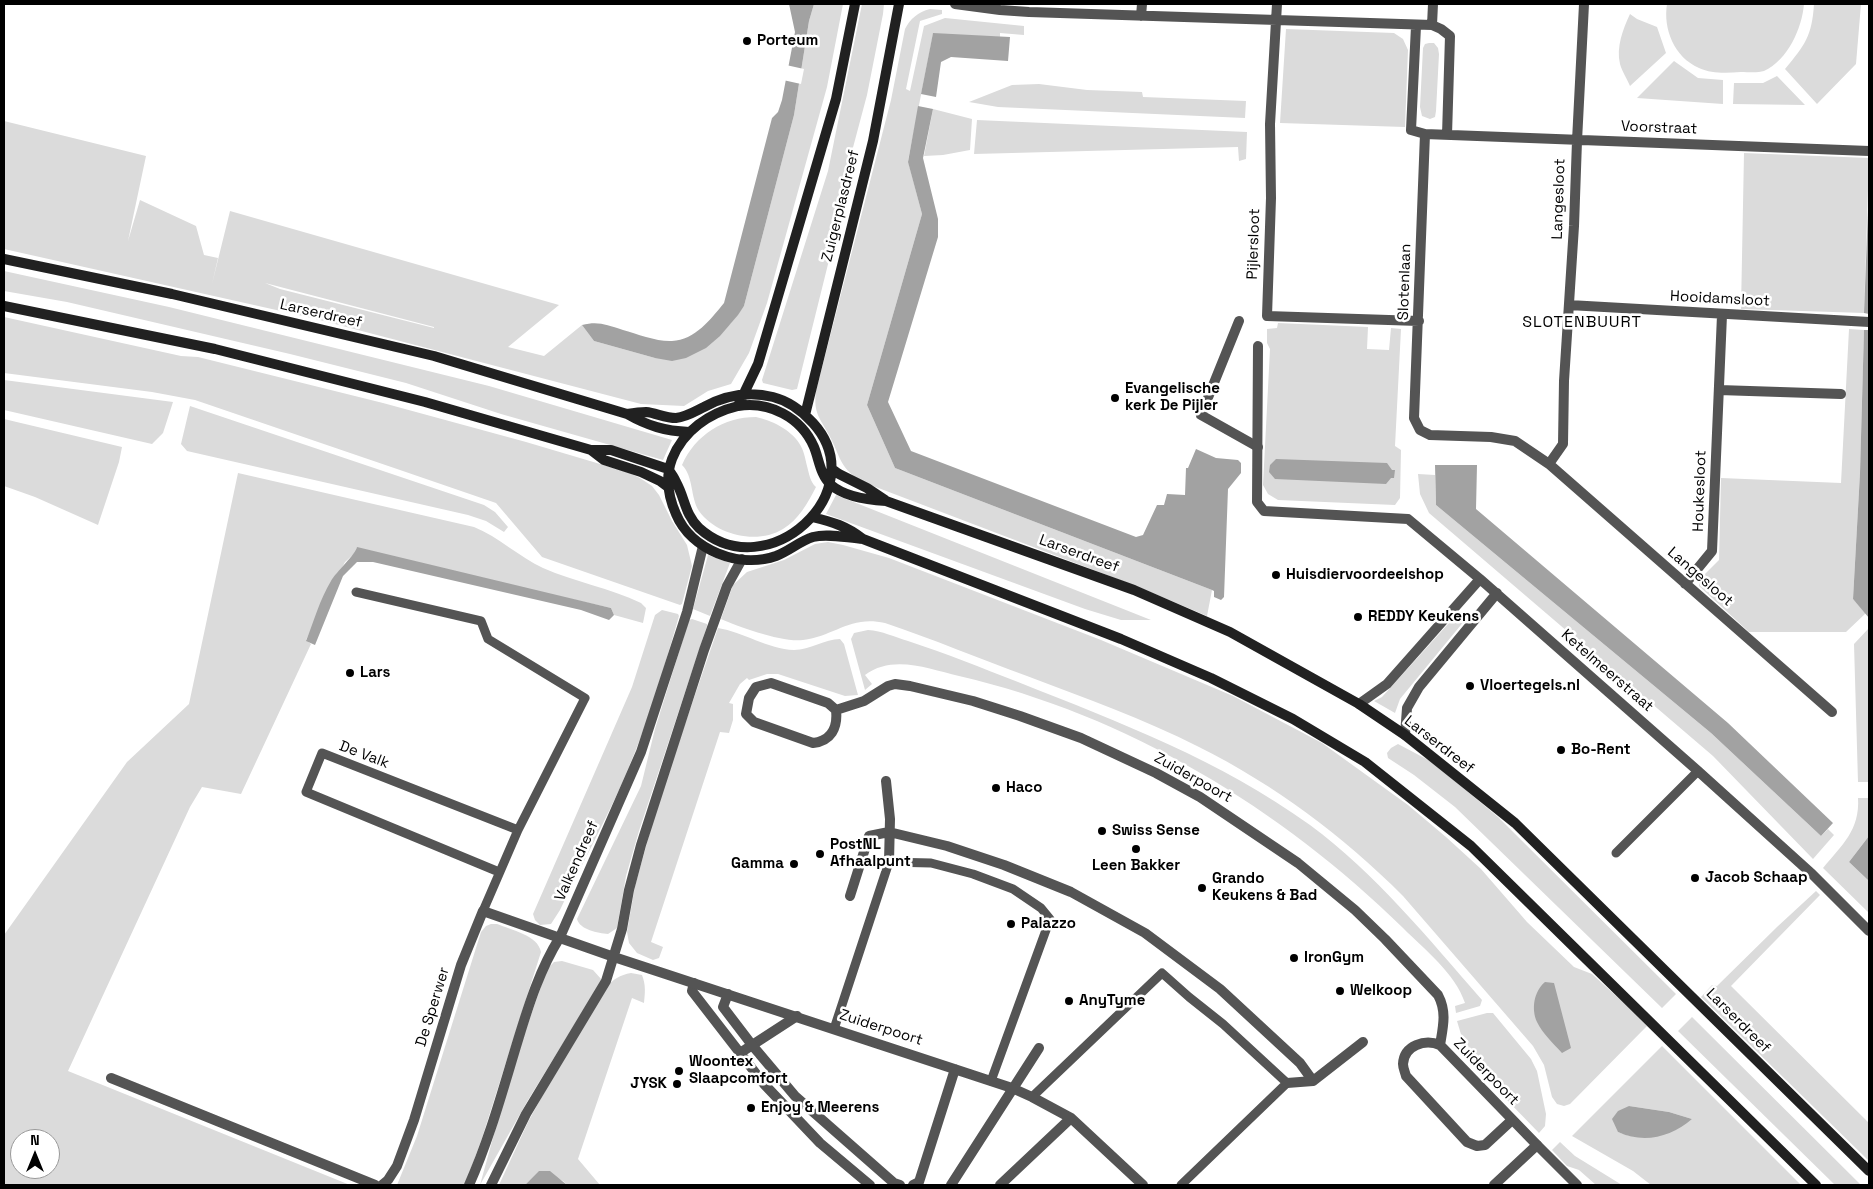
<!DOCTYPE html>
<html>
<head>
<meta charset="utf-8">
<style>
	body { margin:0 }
	#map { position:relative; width:1873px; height:1189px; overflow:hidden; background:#fff; font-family:"Space Grotesk",sans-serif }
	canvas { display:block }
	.frame { position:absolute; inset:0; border:5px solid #000; pointer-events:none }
	.north { position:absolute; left:10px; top:1129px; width:50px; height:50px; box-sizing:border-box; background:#fff; border:1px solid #999; border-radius:50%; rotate:0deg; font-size:14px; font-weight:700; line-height:20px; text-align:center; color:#000 }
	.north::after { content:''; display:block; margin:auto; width:18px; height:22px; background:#000; clip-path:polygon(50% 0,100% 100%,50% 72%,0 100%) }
</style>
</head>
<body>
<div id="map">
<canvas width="1873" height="1189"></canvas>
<div class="frame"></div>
<div class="north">N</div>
</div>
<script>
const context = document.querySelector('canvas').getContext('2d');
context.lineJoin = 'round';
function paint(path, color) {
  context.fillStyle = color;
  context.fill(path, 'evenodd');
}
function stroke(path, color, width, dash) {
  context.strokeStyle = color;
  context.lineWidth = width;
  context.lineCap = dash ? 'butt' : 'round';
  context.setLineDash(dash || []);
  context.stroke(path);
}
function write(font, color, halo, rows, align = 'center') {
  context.font = font + ' "Space Grotesk",sans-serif';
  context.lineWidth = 5;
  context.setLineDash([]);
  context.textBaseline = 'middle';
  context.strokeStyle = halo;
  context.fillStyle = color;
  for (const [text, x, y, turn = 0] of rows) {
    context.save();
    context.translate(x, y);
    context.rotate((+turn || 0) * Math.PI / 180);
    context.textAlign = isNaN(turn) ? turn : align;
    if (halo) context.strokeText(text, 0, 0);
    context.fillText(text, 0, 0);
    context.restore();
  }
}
const green = new Path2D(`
	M814,4H843L827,87L767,303L749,353L731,384L708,391L684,406L641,404L312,318L4,249V121L146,156L128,241L140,200L196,226L204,255L218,258L212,284L230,211L559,305L508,347L544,356L582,325L594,341L655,358L730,324L744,306L794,115L809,21ZM265,283L434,327V328L280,289Z
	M862,4H884L883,14L867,95L847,170L834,240L797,389L792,390L763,383L762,380L828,171Z
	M1667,4H1804C1802,28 1788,60 1764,71C1758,73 1748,72 1741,72C1727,73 1712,74 1699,68C1674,57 1663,29 1667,4Z
	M1814,4H1861L1856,64L1817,104L1785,69C1805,45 1812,36 1814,4Z
	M930,9L942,10V14L920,21L906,89L910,91L924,26L945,18L1024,26V35L1000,33V37L933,34L908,161L922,214L867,405L895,468L1212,590L1207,616L1141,588L860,481C838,465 841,457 829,435C820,418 813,413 816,391L891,100L905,29C910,19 918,12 930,9Z
	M1630,14L1637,19L1657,27L1666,53L1630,86C1627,79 1622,71 1620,64C1616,47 1623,29 1630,14Z
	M1286,29L1394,33L1403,39L1408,50L1405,127L1280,123Z
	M1429,43H1434L1438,48L1439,54L1436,111L1435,117L1430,119L1422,116L1420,107L1423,48L1425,44Z
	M1674,61L1698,78L1723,80V104L1637,98Z
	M1777,76L1805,105L1733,104L1734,83H1763Z
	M1039,84L1087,90L1142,92L1143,97L1246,101L1245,118L998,107L969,102L1012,85Z
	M933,109L972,119L970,150L943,155L924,156Z
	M977,120L1247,132L1246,159L1239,161L1238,147L974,154Z
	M1744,153L1869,158L1864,313L1741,309Z
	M4,271L169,307L489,386L672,440L663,460L501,414L406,383L290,354L67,302L4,291Z
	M4,317L181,356L198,357L383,403L526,442L627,472L640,478L652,486L659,495L672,521L687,545L692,566L682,604L680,605L542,557L496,503L400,470L195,400L152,392L4,373Z
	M1278,323L1368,327L1367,349L1389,350L1391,328L1401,329L1395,446L1401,450L1400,498L1395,505L1278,500L1268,494L1263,485L1270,349L1267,343V329L1277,328Z
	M1849,329L1864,330L1860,473L1853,599L1866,613L1846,632H1749L1699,586V580L1719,560L1721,478L1841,483Z
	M4,380L173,402L163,433L152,444L4,410Z
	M190,406L484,505L495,512L508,527L504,532L486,521L468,515L187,451L181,444Z
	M756,417C771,420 791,430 799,443C804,450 805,458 807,466C809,473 810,482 816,487C808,503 798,520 783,529C757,545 716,535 699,511C690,497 694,477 682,465C695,435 724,417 756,417Z
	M4,419L122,447L119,462L98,525L35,497L4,486Z
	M238,473L474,527C499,537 519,557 543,568C575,582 610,588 641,603L646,608L643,623L614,615L611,608L357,551L345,562L306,640L311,644L241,794L202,787L190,807L68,1071L350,1185H4V935L127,762L189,704ZM20,1139H50V1169H20Z
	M1418,474L1435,475L1436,505L1711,733L1821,836L1828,829L1834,835L1813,859L1713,756L1429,513L1420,494Z
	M836,495L1151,620H1121L1085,609L826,514Z
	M828,542L843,545L889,558L1101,640L1233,696L1322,743L1408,805L1446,837L1481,869L1527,922L1574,967L1592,974L1626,1005L1647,1026L1570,1104L1564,1106L1557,1104L1552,1097L1544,1065L1533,1046L1403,896C1343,836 1275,785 1199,747C1144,719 1085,698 1027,676C980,659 933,639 885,623C850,615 835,636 803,640C784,643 739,627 721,619L733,585L747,572L784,560L815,544Z
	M708,555L730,563L710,616L693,609Z
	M662,610L678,614L679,616C664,668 649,720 628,769C608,817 582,863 560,910L551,924L540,925L535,920L533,914L632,687L655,615Z
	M1463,612L1466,616L1465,620L1400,699L1395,713L1374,701L1382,697L1458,613Z
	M692,619L707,624V626L639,831L626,876L617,928L608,934C598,933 580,930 577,919L641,786L655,729L689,620Z
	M718,628C743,632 768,649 794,650C810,650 825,639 840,639L844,644L858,695L845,696L778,674H767L749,680L747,678L740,684L729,703L733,704V720L729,733L720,732L651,942L663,947L659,958L653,960L637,953L629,943L627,932L635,886L652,825L673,759Z
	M1869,628V782H1858L1854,644Z
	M868,630C882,631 895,637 908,641C945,653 982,668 1018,682C1121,723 1220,760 1310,825C1376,874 1428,938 1482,1000L1480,1006L1456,1013L1455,1006L1465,1003C1455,973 1425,950 1403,928C1281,808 1127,715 959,676C929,669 893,654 865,675L872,684L865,690L851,639L854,633Z
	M1398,744L1432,762L1498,817L1676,994L1662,1008L1455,807L1414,775L1388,758L1387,753L1391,748Z
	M1858,798H1869V836L1849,862L1869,881V913L1823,868C1842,845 1860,830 1858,798Z
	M1816,891L1820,895L1731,986L1869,1123V1161L1701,997L1712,985L1717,986L1777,927Z
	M491,924H497C511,930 538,935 541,952L482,1138L465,1185H397L417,1136L481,932L486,926Z
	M562,961L593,970L602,980L528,1100L480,1185L510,1076L547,969L554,962Z
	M631,973L642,975C646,985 645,993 644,1003L632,998L578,1159L600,1185H567L563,1181L540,1171L525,1185H499L528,1122L545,1091L606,988C613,979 620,975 631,973Z
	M1487,1013H1493L1531,1059L1537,1071L1546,1114L1545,1126L1539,1133L1469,1061L1457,1021Z
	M1692,1017L1861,1185H1835L1678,1031Z
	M1662,1046L1801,1185H1651L1633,1171L1572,1136ZM1629,1106L1669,1112L1692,1119C1664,1130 1647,1145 1618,1132Z
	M1560,1142L1575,1156L1622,1185H1596L1579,1170L1567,1166L1552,1150Z`);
const water = new Path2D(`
	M789,4H814L809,21L794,115L744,306L738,315L720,336L706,348L686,358L672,361L655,358L594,341L582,325C599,321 606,325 623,330C637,334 658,342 672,341C695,340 711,319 724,303L772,118L778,112L782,100L795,32Z
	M933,33L1010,37L1008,61L951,57L941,62L936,97L921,94Z
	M918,106L933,109L923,158L938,219V237L888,402L911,451L1136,537L1143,535L1157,505H1164L1167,494L1185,495L1186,468H1188L1196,449L1216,458L1238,460L1241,463V473L1228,489L1224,597L1221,600L1214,597V591L1212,590L895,468L867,405L922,214L908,162Z
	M1869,184V314L1864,313Z
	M1864,330H1869V618L1853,599L1860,473Z
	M1276,459L1387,463L1392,470H1395L1394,478H1391L1386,484L1275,479L1269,472L1270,465Z
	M1435,465H1477L1476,509L1728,723L1833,823L1821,836L1711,733L1436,505Z
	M357,547L611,608L614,615L609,620L581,610L373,562H357L343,576L315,645L306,641C314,621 320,599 331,581C336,572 356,554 357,547Z
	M1869,836V881L1849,862Z
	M1545,982L1554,983L1571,1048L1562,1053C1554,1044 1542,1033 1537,1022C1531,1009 1534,991 1545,982Z
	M1629,1106L1669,1112L1692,1119C1671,1137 1644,1144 1618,1132L1612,1119L1618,1111Z
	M539,1171H550L567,1185H525Z`);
const pier = new Path2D(`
	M786,65L804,69L801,84L783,80Z`);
const service = new Path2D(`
	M356,592L481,621L488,639L585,698L518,830L483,911
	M1616,853L1698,771
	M499,872L306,792L322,753L518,830
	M834,1029L889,862L931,863L973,874L1013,889L1041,908L1050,919L991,1081
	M1032,1097L1162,973L1189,997L1223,1024L1287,1083L1181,1185`);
const pedestrian = new Path2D(`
	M1239,321L1201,415L1258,447
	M886,781L890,819L889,862
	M850,896L869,836L889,832L947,846L1004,865L1071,892L1145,933L1220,989L1300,1063L1313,1081
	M694,983L692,991L764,1084L820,1143L870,1185
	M740,1053L797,1016
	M1287,1083L1313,1081L1363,1042
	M951,1185L1039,1048`);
const minor = new Path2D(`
	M955,4L1000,10L1029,12L1432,25L1441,29L1450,36L1447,135
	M1277,4L1270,124L1271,198L1267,316L1419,321
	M1141,16L1142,4
	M1432,25L1433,4
	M1416,26L1411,130L1425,134L1869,151
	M1425,134L1414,418L1420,430L1430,435L1491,437L1515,441L1549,464L1832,712
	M1569,305L1869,322
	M1258,346L1257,502L1264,511L1408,519L1480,579L1698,771L1812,874L1869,931
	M1719,390L1841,394
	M1549,464L1563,444L1564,381L1574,226L1577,141L1584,4
	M1685,584L1712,551L1722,315
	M1359,704L1387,684L1480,579
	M836,710C838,728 831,741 813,743L754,722L746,714L749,698L756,687L771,683L828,703L836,710L864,701L888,686L895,684L910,686L973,701L1020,716L1081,738L1156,773L1200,797L1298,863L1355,910L1385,939L1438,995C1447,1012 1443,1027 1440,1045
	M1405,735L1407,708L1419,687L1497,593
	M728,994L723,1007L752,1045L795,1096L894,1183L900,1185
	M111,1078L375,1185
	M1512,1120L1485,1145L1477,1146L1467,1142L1406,1076C1405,1072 1403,1068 1403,1064C1404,1045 1425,1039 1440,1045L1537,1145
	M382,1185L388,1180L397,1166L414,1120L461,965L483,911L614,957L1012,1088L1032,1097L1071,1118L1143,1185
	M469,1185C490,1138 503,1089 518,1040C529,1004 540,969 560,937L641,752L687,612L703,546
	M491,1185L526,1114L606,981L622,929L629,890L641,845L704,650L727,586L742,559
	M913,1185L919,1182L955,1069
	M1000,1185L1071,1118`);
const tertiary = new Path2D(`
	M1494,1185L1537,1145L1577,1185`);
const secondary = new Path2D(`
	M855,4L836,99L758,364L738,406C709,413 683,431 672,459C665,478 668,496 676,514C691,550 739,569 776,556C789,551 800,541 813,537C828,533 847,538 863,539
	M4,259L172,294L434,356L627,414C648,426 665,431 689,432
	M4,306L215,349L425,402L591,450H611L668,469
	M738,406C769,401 801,417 814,447C819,459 820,475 831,485C845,497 868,500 886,501L1134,590L1230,632L1359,704L1405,735L1515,823L1869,1171
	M627,414C633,413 640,412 646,412C656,413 665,418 676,418C686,417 694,412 704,407C726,395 748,391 773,397C789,401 802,411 813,423C875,491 767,589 699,528C685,515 685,498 676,482C674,477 671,473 668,469
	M805,415L873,141L899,4
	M591,450L604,460L641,472L660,481L668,487
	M832,469L839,474L867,488L885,500
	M812,517C833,522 846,526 863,539L1121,639L1211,678L1293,719L1365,762L1471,846L1816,1185`);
const markers = [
	[747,41,5,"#000"],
	[1115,398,5,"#000"],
	[1276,575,5,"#000"],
	[1358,617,5,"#000"],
	[350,673,5,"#000"],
	[1470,686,5,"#000"],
	[1561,750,5,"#000"],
	[996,788,5,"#000"],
	[1102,831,5,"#000"],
	[1136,849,5,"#000"],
	[820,854,5,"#000"],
	[794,864,5,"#000"],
	[1695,878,5,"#000"],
	[1202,888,5,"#000"],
	[1011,924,5,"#000"],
	[1294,958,5,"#000"],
	[1340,991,5,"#000"],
	[1069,1001,5,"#000"],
	[679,1071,5,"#000"],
	[677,1084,5,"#000"],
	[751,1108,5,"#000"]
];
const poiNames = [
	["Porteum",757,41],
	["Evangelische",1125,389],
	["kerk De Pijler",1125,406],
	["Huisdiervoordeelshop",1286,575],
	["REDDY Keukens",1368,617],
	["Lars",360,673],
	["Vloertegels.nl",1480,686],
	["Bo-Rent",1571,750],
	["Haco",1006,788],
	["Swiss Sense",1112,831],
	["PostNL",830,845],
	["Afhaalpunt",830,862],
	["Gamma",784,864,"right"],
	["Leen Bakker",1136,866,"center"],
	["Jacob Schaap",1705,878],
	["Grando",1212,879],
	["Keukens & Bad",1212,896],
	["Palazzo",1021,924],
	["IronGym",1304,958],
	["Welkoop",1350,991],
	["AnyTyme",1079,1001],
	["Woontex",689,1062],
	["Slaapcomfort",689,1079],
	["JYSK",667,1084,"right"],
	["Enjoy & Meerens",761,1108]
];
const streetNames = [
	["Voorstraat",1659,128,2],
	["Langesloot",1559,199,-88],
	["Zuigerplasdreef",841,206,-76],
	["Pijlersloot",1254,244,-88],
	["Slotenlaan",1405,282,-88],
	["Hooidamsloot",1720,299,3],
	["Larserdreef",321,314,13],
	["Houkesloot",1700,491,-88],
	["Larserdreef",1079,554,20],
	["Langesloot",1700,577,41],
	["Ketelmeerstraat",1607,671,41],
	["Larserdreef",1439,745,38],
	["De Valk",364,755,21],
	["Zuiderpoort",1193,778,29],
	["Valkendreef",577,861,-66],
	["De Sperwer",433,1007,-73],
	["Larserdreef",1738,1021,45],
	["Zuiderpoort",881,1028,18],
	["Zuiderpoort",1486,1072,46]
];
const neighbourhoodNames = [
	["SLOTENBUURT",1582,323]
];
paint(green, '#dbdbdb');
paint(water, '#a2a2a2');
paint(pier, '#fff');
stroke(service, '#545454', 9);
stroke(pedestrian, '#545454', 10);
stroke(minor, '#545454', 10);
stroke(tertiary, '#545454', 10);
stroke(secondary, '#212121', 10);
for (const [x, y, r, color] of markers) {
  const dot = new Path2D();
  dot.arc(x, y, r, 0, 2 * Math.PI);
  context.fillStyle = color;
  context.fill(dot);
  stroke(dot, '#fff', 2);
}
write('bold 15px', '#000', '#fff', poiNames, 'left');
write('15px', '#000', '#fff', streetNames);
context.letterSpacing = '1px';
write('16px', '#000', '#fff', neighbourhoodNames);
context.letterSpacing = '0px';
</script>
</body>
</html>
